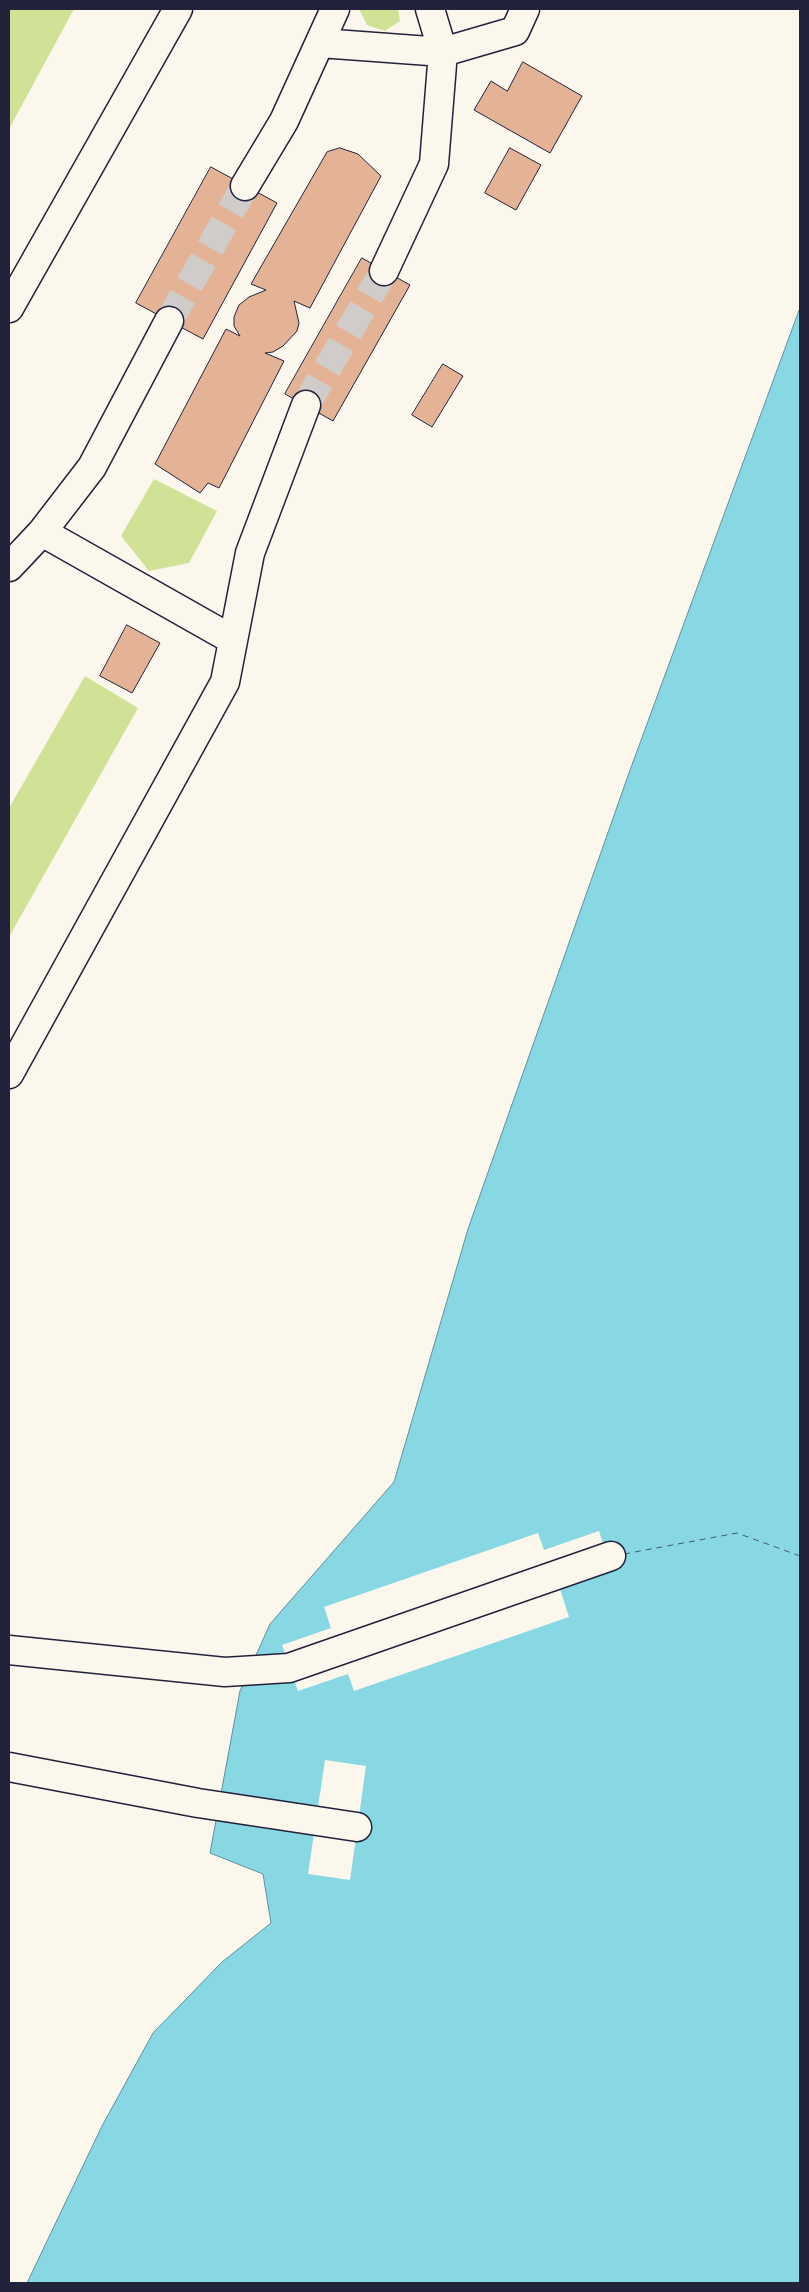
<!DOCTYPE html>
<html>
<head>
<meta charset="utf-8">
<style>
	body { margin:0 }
	#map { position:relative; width:809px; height:2292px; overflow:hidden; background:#fbf7ec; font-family:Pangolin,sans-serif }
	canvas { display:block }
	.frame { position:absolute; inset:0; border:10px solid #22223b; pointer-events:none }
</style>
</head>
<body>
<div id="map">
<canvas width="809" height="2292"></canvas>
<div class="frame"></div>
</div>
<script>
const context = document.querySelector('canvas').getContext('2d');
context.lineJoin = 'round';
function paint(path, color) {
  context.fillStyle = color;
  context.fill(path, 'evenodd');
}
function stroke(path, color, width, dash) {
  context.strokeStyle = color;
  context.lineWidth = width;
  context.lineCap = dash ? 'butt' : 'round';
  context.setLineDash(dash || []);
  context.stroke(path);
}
const green = new Path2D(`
	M9,9H74L9,129Z
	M359,9H398L400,21L385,31L367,25Z
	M154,479L217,511L189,563L149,571L121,536Z
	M85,676L138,708L9,937V808Z`);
const water = new Path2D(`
	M800,308V2283H27L102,2126L153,2033L222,1962L271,1923L263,1874L210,1853L240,1691L270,1624L394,1482L468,1229L629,773Z`);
const pier = new Path2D(`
	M599,1531L612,1571L560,1589L569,1617L354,1691L348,1674L298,1691L282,1645L331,1628L324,1607L538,1533L544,1550Z
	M325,1760L366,1766L350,1880L308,1874Z`);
const ferry = new Path2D(`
	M624,1554L737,1533L800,1556`);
const building = new Path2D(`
	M523,62L582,96L550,153L474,110L491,81L507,91Z
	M340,148L358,154L381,176L310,308L294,301L299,323L297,331L283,346L273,352L265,353L284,361L219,488L208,483L200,493L155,464L226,329L240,336L234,326V317L239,305L249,297L266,290L251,284L327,152Z
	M510,148L541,165L516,210L485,193Z
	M211,167L277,203L203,339L136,303Z
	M362,258L410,285L333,421L285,394Z
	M443,364L463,376L432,427L412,415Z
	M127,625L160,643L132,693L100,676Z`);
const minorTunnel = new Path2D(`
	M169,321L245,186
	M306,405L384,271`);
const minor = new Path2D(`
	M320,43L443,52L515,31L525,9
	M245,186L284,121L335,9
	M384,271L434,164L443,52L430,9
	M9,308L178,9
	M42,532L233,640
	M9,567L42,532L92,467L169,321
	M9,1074L225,682L250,553L306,405
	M9,1650L225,1672L289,1668L611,1556
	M9,1767L198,1803L357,1827`);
paint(green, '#d1e296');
paint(water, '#88d8e3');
stroke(water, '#5f8fa0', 1);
paint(pier, '#fbf7ec');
stroke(ferry, '#41596d', 1, [6, 5]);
paint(building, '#e4b395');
stroke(building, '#22223b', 1);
stroke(minorTunnel, '#d0ccc9', 28, [28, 14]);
stroke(minor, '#22223b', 31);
stroke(minor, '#fbf7ec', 28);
</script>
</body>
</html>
